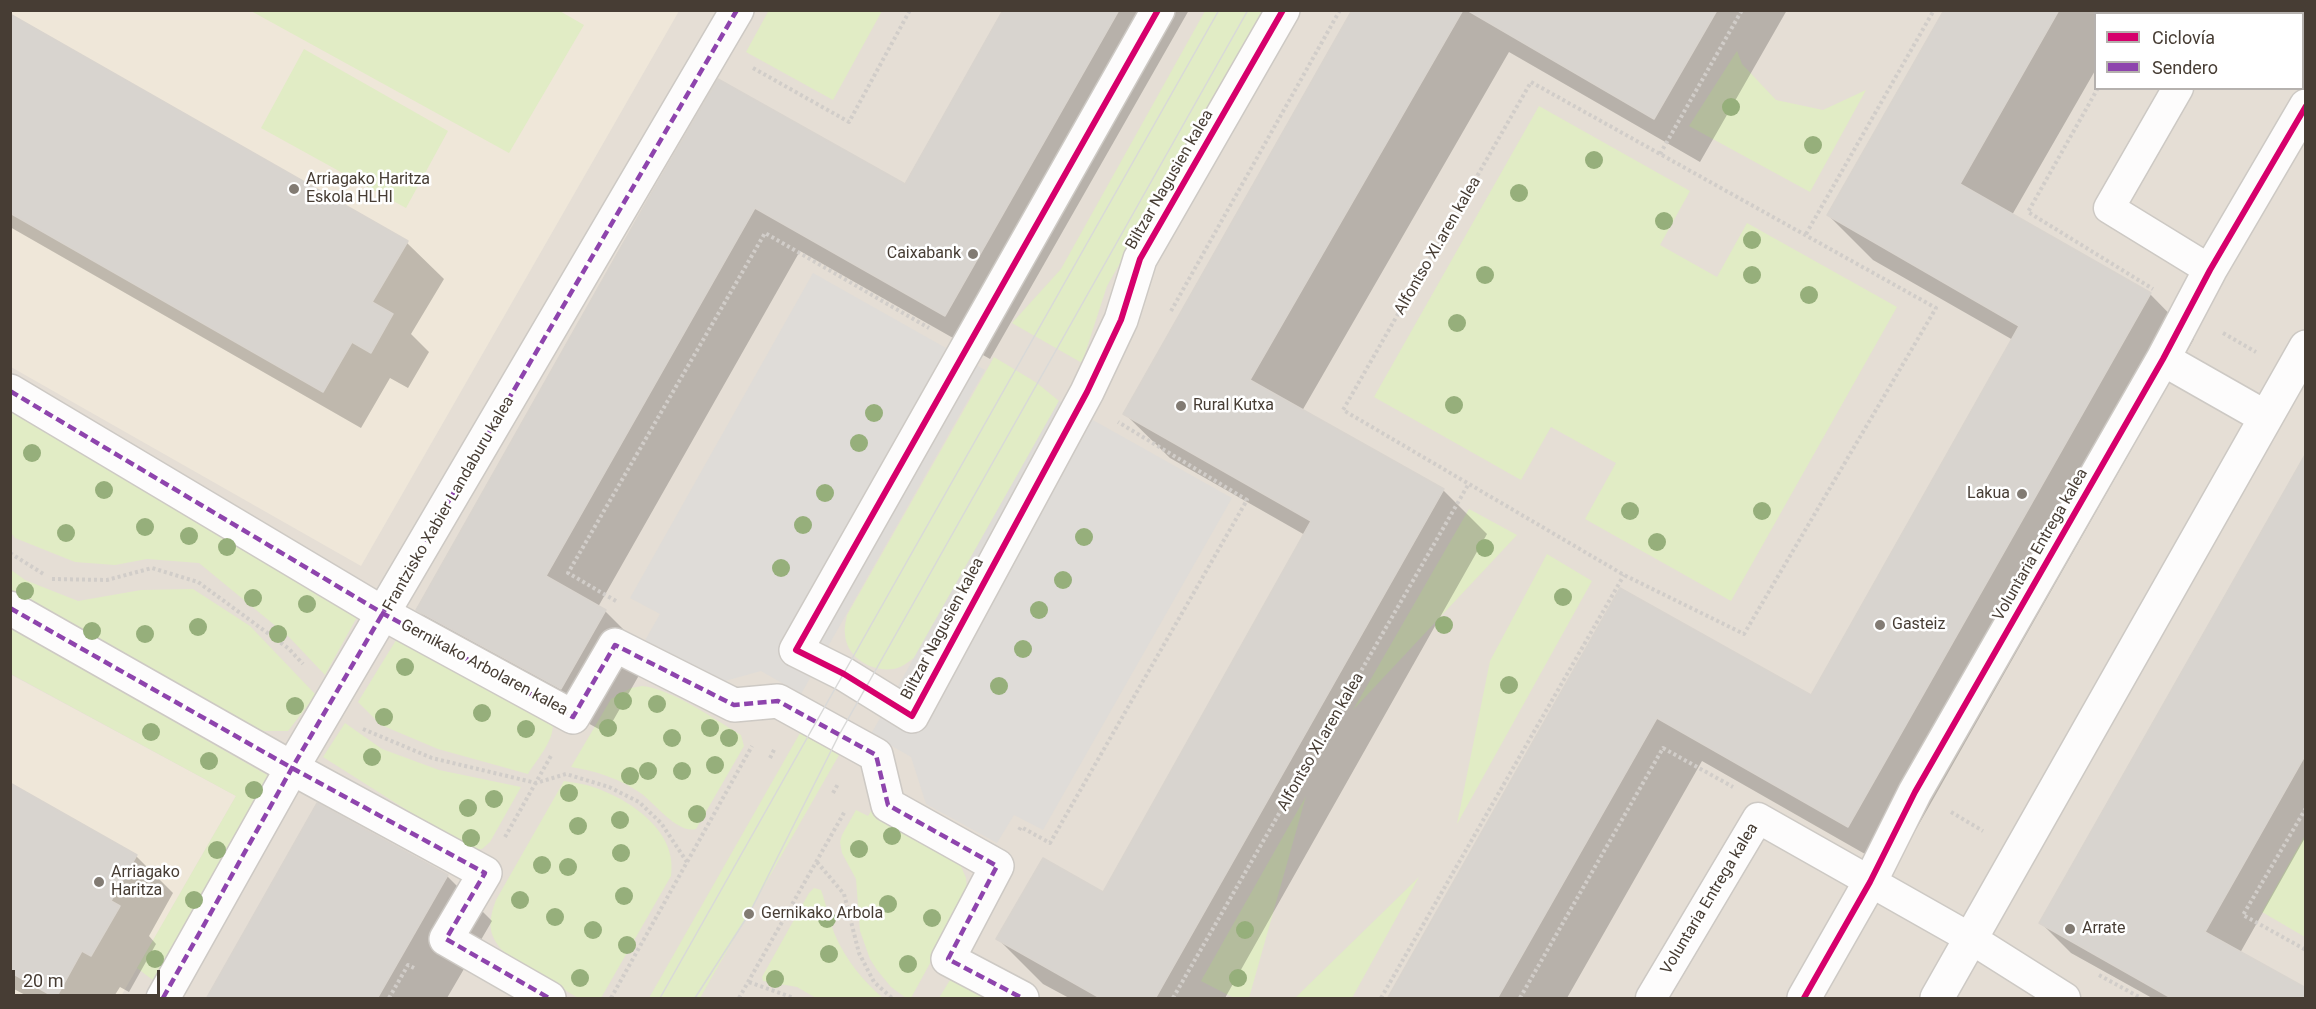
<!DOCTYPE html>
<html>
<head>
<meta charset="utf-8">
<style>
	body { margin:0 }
	#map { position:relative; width:2316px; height:1009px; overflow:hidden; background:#f0ede8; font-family:Roboto,sans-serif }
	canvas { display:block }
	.frame { position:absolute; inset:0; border:12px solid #473d34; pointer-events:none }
	.legend { position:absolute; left:2094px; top:12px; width:210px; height:78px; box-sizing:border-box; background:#fff; border:2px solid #b5b1ae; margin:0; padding:8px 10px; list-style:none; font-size:18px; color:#473d34 }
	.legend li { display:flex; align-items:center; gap:12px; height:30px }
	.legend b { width:30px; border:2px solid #b5b1ae }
	.scale { position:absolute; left:12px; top:970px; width:148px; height:27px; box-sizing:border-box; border:3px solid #473d34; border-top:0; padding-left:8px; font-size:18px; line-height:21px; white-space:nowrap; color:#473d34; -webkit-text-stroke:4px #fff; paint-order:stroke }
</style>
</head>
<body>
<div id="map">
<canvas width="2316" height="1009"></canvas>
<div class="frame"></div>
<ul class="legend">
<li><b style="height:8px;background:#d6006c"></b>Ciclovía</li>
<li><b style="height:8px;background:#8e44ad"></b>Sendero</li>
</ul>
<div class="scale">20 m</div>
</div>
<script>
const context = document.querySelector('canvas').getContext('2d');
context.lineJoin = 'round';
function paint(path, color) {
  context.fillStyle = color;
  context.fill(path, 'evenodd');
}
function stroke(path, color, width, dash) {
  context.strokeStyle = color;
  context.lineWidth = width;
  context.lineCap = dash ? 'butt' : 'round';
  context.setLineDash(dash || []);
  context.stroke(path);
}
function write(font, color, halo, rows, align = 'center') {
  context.font = font + ' Roboto,sans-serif';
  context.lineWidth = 5;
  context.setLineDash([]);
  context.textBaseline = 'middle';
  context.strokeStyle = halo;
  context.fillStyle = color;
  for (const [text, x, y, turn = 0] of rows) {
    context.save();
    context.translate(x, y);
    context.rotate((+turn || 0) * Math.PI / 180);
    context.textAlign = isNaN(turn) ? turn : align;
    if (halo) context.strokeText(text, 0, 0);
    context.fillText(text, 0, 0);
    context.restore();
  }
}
const residential = new Path2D(`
	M11,11H2305V998H11ZM2096,14H2302V88H2096Z`);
const education = new Path2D(`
	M11,11H679L361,566L11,367Z
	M10,674L236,796L120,998H11Z`);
const green = new Path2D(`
	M558,10L584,25L509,153L251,11Z
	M769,10H882V11L833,100L746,52Z
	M1205,11H1263L1107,286L1082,363L1012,323L1061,269Z
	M304,49L448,131L406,208L261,128Z
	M1737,51L1742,64L1776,100L1823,110L1866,90L1810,192L1689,126Z
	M1539,106L1690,191L1660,245L1717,277L1747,223L1897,307L1731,601L1585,519L1616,463L1551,427L1521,480L1374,397Z
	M994,357L1037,383L1059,401L914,658C908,662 901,668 893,669C871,672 846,657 845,634C844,628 846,621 847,615Z
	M11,411L362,608L325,675L289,637L199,563L147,559L115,565L75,562L15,538L11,533Z
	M1469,509L1517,535L1353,710Z
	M1547,554L1592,581L1457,824L1490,661Z
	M10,569L25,580L78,601L141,590L193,589L250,626L316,695L288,731H258L11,594Z
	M10,628L269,776L154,981L137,968L236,796L11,674Z
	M398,637L552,720C557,738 537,759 528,774L438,749L381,725L358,702Z
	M642,686C672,689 714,719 741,735L744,746L696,829C678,834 655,804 642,794C621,779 596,771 571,767L611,699L631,688Z
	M345,723L382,749L439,770L521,787L490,842L482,849L470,850L323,757Z
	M800,733L839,755L700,998H649Z
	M564,781C575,783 586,784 596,788C632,801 678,832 671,876L601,998H578L507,955C488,937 487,924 496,900Z
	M1306,796L1249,998H1234L1201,981Z
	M873,808L960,864L966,878L967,890L958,912L911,998H906L891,987L877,970L870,959L860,931L856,879L842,853L840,842L842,835L856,810L868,816Z
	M2305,835V937L2262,912Z
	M1419,877L1352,998H1295Z
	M814,888L821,890C826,904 829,920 835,935C846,960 863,981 883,998H816L797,987L763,981L762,977L809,893Z
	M950,980L987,998H939Z`);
const parking = new Path2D(`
	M813,273L985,370L801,694L761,671L714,684L643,644L660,614L630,598Z
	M1059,401L1232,498L1043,830L1014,815L997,843L926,804L911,757L871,734Z`);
const shadow = new Path2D(`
	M1005,10H1189L990,359L800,251L598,607L605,611L650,656L606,733L463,655L418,610L652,195L906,186Z
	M1353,10H1787L1700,162L1509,52L1302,411L1443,490L1487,534L1225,998H1069L1043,984L998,939L1104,894L1305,535L1170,458L1125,414Z
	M1945,10H2128L2127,14H2096V69L2012,215L2150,294L2194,339L1893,870L1702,761L1567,998H1388L1620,590L1811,697L2013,340L1873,260L1828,215Z
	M10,16L407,243L444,279L411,334L429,352L408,388L390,378L361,428L10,227Z
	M2306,457V836L2240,953L2306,998H2152L2071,953L2041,923Z
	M10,785L136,856L173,893L149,936L156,944L129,992L120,987L113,998H31L10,987Z
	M447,876L492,921L447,998H208Z`);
const building = new Path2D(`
	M1003,10H1119L945,316L755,208L546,576L606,610L561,689L416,610L651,194L718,79L905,184Z
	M1352,10H1463L1250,380L1444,489L1155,999H1102L996,939L1043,858L1103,892L1311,521L1123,414Z
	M1467,10H1717L1654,119Z
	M1944,10H2059L1960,184L2151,293L1848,827L1657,718L1497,999H1387L1620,588L1811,695L2019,326L1827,215Z
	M10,14L408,241L372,302L393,314L371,353L352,342L323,392L10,213Z
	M2306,453V754L2205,932L2306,988V999H2173L2039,923Z
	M10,783L137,855L111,901L120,906L91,956L82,951L56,998L10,972Z
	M317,803L448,875L377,999H206Z`);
const path = new Path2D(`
	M2141,14L2143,10
	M753,68L849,122L910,10
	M1531,82L1936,308L1744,634L1624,575L1343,410Z
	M2098,88L2028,212L2153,289
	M1660,154L1742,10
	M1806,234L1934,10
	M1171,311L1340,10
	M2223,333L2256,352
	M10,553L45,575
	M52,579L107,580L152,568L198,582L288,648L303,664
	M616,601L568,573L765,233L929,328
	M363,729L432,758L536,783L566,774L609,787L639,802L661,823L687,862
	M770,758L775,748
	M833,793L838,784
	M2306,808L2243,915L2306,950
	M1951,812L1983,831
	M1019,830L1021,827L1050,843L1247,500L1118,422
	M505,837L552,754
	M817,862L844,894L859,953L874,982L892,998
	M2099,975L2141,998
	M749,982L794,998
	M389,998L408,965L414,968
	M611,998L752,746
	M739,998L845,811
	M1173,998L1468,485
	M1381,998L1624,575
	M1520,998L1663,748L1733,787`);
const lane = new Path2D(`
	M2221,14L2222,10
	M2178,88L2109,208L2210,270
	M1651,998L1758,818L1970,938L2065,998`);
const street = new Path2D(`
	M1158,10L796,650L844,674L912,716L1087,392L1121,320L1140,259L1283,10
	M2163,359L2265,417
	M10,391L384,614L573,717L615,645L734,705L778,701L876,755L888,805L997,866L948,959L1022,998
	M10,608L292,768L485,873L446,939L549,998
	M163,998L292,768L737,10
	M1804,998L1870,882L1915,792L2163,359L2210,270L2306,106
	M1937,998L2306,347`);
const tram = new Path2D(`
	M660,998L1219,10
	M695,998L749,914L839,735L1248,10`);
const quiet = new Path2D(`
	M10,391L384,614L573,717L615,645L734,705L778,701L876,755L888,805L997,866L948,959L1022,998
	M10,608L292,768L485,873L446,939L549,998
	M163,998L292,768L737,10`);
const cycleway = new Path2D(`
	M1158,10L796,650L844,674L912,716L1087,392L1121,320L1140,259L1283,10
	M1804,998L1870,882L1915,792L2163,359L2210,270L2306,106`);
const trees = [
	[1731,107],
	[1813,145],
	[1594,160],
	[1519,193],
	[1664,221],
	[1752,240],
	[1485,275],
	[1752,275],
	[1809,295],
	[1457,323],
	[1454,405],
	[874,413],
	[859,443],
	[32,453],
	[104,490],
	[825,493],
	[1630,511],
	[1762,511],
	[803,525],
	[145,527],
	[66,533],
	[189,536],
	[1084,537],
	[1657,542],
	[227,547],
	[1485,548],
	[781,568],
	[1063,580],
	[25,591],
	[1563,597],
	[253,598],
	[307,604],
	[1039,610],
	[1444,625],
	[198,627],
	[92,631],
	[145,634],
	[278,634],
	[1023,649],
	[405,667],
	[1509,685],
	[999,686],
	[623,701],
	[657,704],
	[295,706],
	[482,713],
	[384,717],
	[608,728],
	[710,728],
	[526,729],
	[151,732],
	[672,738],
	[729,738],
	[372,757],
	[209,761],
	[715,765],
	[648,771],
	[682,771],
	[630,776],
	[254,790],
	[569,793],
	[494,799],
	[468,808],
	[697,814],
	[620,820],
	[578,826],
	[892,836],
	[471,838],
	[859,849],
	[217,850],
	[621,853],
	[542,865],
	[568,867],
	[624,896],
	[194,900],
	[520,900],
	[888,904],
	[555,917],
	[932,918],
	[827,919],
	[593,930],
	[1245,930],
	[627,945],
	[829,954],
	[155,959],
	[908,964],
	[580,978],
	[1238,978],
	[775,979]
];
const markers = [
	[294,189,6,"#827b73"],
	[973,254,6,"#827b73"],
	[1181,406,6,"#827b73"],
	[2022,494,6,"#827b73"],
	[1880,625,6,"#827b73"],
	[99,882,6,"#827b73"],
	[749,914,6,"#827b73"],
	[2070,929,6,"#827b73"]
];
const poiNames = [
	["Arriagako Haritza",306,180],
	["Eskola HLHI",306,198],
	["Caixabank",961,254,"right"],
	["Rural Kutxa",1193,406],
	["Lakua",2010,494,"right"],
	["Gasteiz",1892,625],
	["Arriagako",111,873],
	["Haritza",111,891],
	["Gernikako Arbola",761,914],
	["Arrate",2082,929]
];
const streetNames = [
	["Biltzar Nagusien kalea",1170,180,-60],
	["Alfontso XI.aren kalea",1438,246,-60],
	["Frantzisko Xabier Landaburu kalea",449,504,-60],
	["Voluntaria Entrega kalea",2041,545,-60],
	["Biltzar Nagusien kalea",943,629,-62],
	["Gernikako Arbolaren kalea",484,668,28],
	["Alfontso XI.aren kalea",1321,742,-60],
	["Voluntaria Entrega kalea",1710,899,-59]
];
paint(residential, '#e5ded5');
paint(education, '#efe7d9');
paint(green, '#e1ecc5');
paint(parking, '#dfdcd8');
paint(shadow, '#0003');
paint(building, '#d8d4cf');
stroke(building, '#d9d4ce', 1.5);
stroke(lane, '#cdc9c4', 33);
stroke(street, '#cdc9c4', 36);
stroke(path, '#d1cdc9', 4, [3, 3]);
stroke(lane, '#fdfcfc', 30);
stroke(street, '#fdfcfc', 33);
stroke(tram, '#d9d9d8', 1.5);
stroke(quiet, '#8e44ad', 4.5, [9, 4.5]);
stroke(cycleway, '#d6006c', 6);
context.fillStyle = '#96af7b';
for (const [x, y] of trees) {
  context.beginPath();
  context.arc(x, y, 9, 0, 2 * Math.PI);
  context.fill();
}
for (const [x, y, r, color] of markers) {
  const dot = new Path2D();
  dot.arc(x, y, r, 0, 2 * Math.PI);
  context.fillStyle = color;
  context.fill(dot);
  stroke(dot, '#fff', 2);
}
write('16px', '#473d34', '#fff', poiNames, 'left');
write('16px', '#473d34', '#fff', streetNames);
</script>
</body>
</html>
